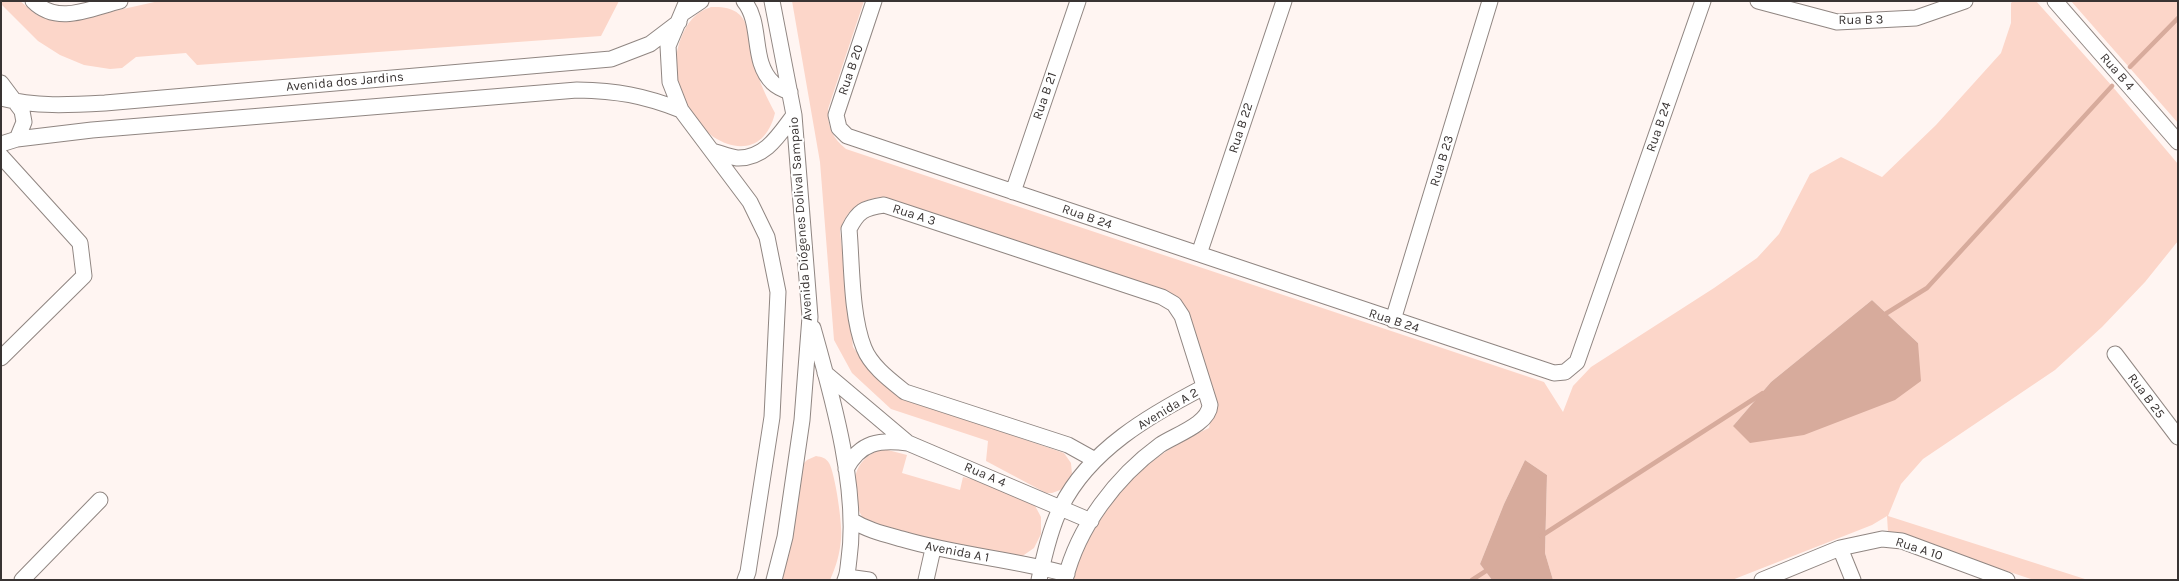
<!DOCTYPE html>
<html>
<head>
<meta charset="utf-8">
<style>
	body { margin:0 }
	#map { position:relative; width:2179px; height:581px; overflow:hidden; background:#fff5f2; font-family:Karla,sans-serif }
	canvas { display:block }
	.frame { position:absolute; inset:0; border:2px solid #393433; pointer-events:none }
</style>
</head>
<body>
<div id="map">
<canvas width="2179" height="581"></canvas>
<div class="frame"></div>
</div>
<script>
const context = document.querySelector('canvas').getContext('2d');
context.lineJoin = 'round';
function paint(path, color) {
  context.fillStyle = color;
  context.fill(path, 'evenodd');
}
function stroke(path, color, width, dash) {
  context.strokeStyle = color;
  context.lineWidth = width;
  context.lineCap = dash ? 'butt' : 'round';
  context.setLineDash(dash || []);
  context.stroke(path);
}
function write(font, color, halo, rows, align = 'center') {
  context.font = font + ' Karla,sans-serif';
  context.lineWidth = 4;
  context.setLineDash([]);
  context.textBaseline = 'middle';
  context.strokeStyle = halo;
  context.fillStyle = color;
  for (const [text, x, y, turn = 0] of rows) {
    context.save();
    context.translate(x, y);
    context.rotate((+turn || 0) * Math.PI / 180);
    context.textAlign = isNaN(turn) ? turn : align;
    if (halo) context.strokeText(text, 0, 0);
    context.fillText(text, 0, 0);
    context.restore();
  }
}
const green = new Path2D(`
	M1,1H20L37,15L55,21L65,22L159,1H619L601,36L197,65L186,53L136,57L122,68L110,69L84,65L60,55L38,41L1,4Z
	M792,1H864L828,109C827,126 833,139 846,149L1544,382L1563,412L1573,386L1591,367L1714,288L1757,258L1779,234L1810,174L1841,157L1882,177L1936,125L2001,53L2011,23V3L2013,1H2036L2112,86L2178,164V241L2145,282L2102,327L2055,370L1923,459L1901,484L1888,516L2088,580H2034L1888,532L1887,516L1872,525L1732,580H1553L1545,553L1547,475L1525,460L1504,504L1480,564L1492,580H1071C1095,508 1139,459 1209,428L1216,398L1186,313L1169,293L1162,289L882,197C860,199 846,210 840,231L853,347L861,358L903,398L1064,453L1071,463L1072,474L1063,489L1052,493H1046L986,461L988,441L891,409L852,373L834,340L820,162ZM1872,300L1918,343L1733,426L1771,382Z
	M2071,1H2178V123Z
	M711,7C754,5 747,36 755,65C759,82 767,98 775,113C756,192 651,115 681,38C687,23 695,12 711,7Z
	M884,449L907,455L902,473L960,490L963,477L984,482L1033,502L1041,517V534L1034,548L1021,557L879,529L864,520L861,515C849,488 851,457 884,449Z
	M816,456C822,457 826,458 829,463C835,473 843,526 841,539C840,553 836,567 830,580H781L804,463L807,460Z`);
const water = new Path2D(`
	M1872,300L1918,343L1921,381L1895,400L1804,435L1750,443L1733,426L1771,382Z
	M1525,460L1547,475L1545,553L1553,580H1492L1480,564L1504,504Z`);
const stream = new Path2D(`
	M2130,67L2178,18
	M1882,316L1927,288L2112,86
	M1541,536L1763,393
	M1472,580L1489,569`);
const minor = new Path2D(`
	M33,1C58,26 91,8 120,1
	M687,1L668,46L670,82L681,110L750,202L767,237L778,292L772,417L748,572L745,580
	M744,1C763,24 750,61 773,83C777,87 784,90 790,92
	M772,1L794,115L810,317L802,420L785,537L774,580
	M874,1L836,115L839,128L847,136L1554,373L1565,372L1577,362L1703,1
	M1758,1L1837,22L1916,18L1965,1
	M2055,1L2178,142
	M683,13L701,1
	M1,83L22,111L24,122L17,139
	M1,98C35,107 70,105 105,103L611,59L650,44L679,22
	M1,144L17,139L92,130L577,90C618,91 642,95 681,110
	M712,151C720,153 729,157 737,158C765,159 779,135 794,115
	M1,156L80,243L84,276L1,358
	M1013,192L1078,1
	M1199,254L1284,1
	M1393,320L1490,1
	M813,328C832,396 859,489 849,559C848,566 848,574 845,580
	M2115,354L2178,437
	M825,373L908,443
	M846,469C860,442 880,439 908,443L1091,521
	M851,520C867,530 884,534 902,539C956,555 1012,559 1067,574
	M1840,548L1853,580
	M847,577L869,580
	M22,580L100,500
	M926,580L933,549
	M1039,580C1044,556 1050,529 1061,507C1089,450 1150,415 1204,387
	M1065,580C1078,527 1116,477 1160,445C1175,435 1209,424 1210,405L1182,316L1174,304L1162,297L884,205C864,208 858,211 849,229C852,264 851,316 864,348C871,366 890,380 905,392L1068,445L1095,460
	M1762,580L1840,548L1882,539L1902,541L2007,580`);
const streetNames = [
	["Rua B 3",1861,20,-1],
	["Rua B 20",851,70,-71],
	["Rua B 4",2117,72,49],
	["Avenida dos Jardins",345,82,-5],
	["Rua B 21",1045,96,-71],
	["Rua B 24",1659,127,-71],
	["Rua B 22",1241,128,-72],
	["Rua B 23",1442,161,-73],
	["Rua A 3",914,215,18],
	["Rua B 24",1087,217,19],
	["Avenida Diógenes Dolival Sampaio",801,219,-94],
	["Rua B 24",1394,321,18],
	["Rua B 25",2146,396,53],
	["Avenida A 2",1168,409,-31],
	["Rua A 4",985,475,23],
	["Rua A 10",1919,549,18],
	["Avenida A 1",957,552,11]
];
paint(green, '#fcd6c9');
paint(water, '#d7ab9c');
stroke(stream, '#d7ab9c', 4.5);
stroke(minor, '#908682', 17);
stroke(minor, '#fff', 15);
write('13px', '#393433', '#fff', streetNames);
</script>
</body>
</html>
